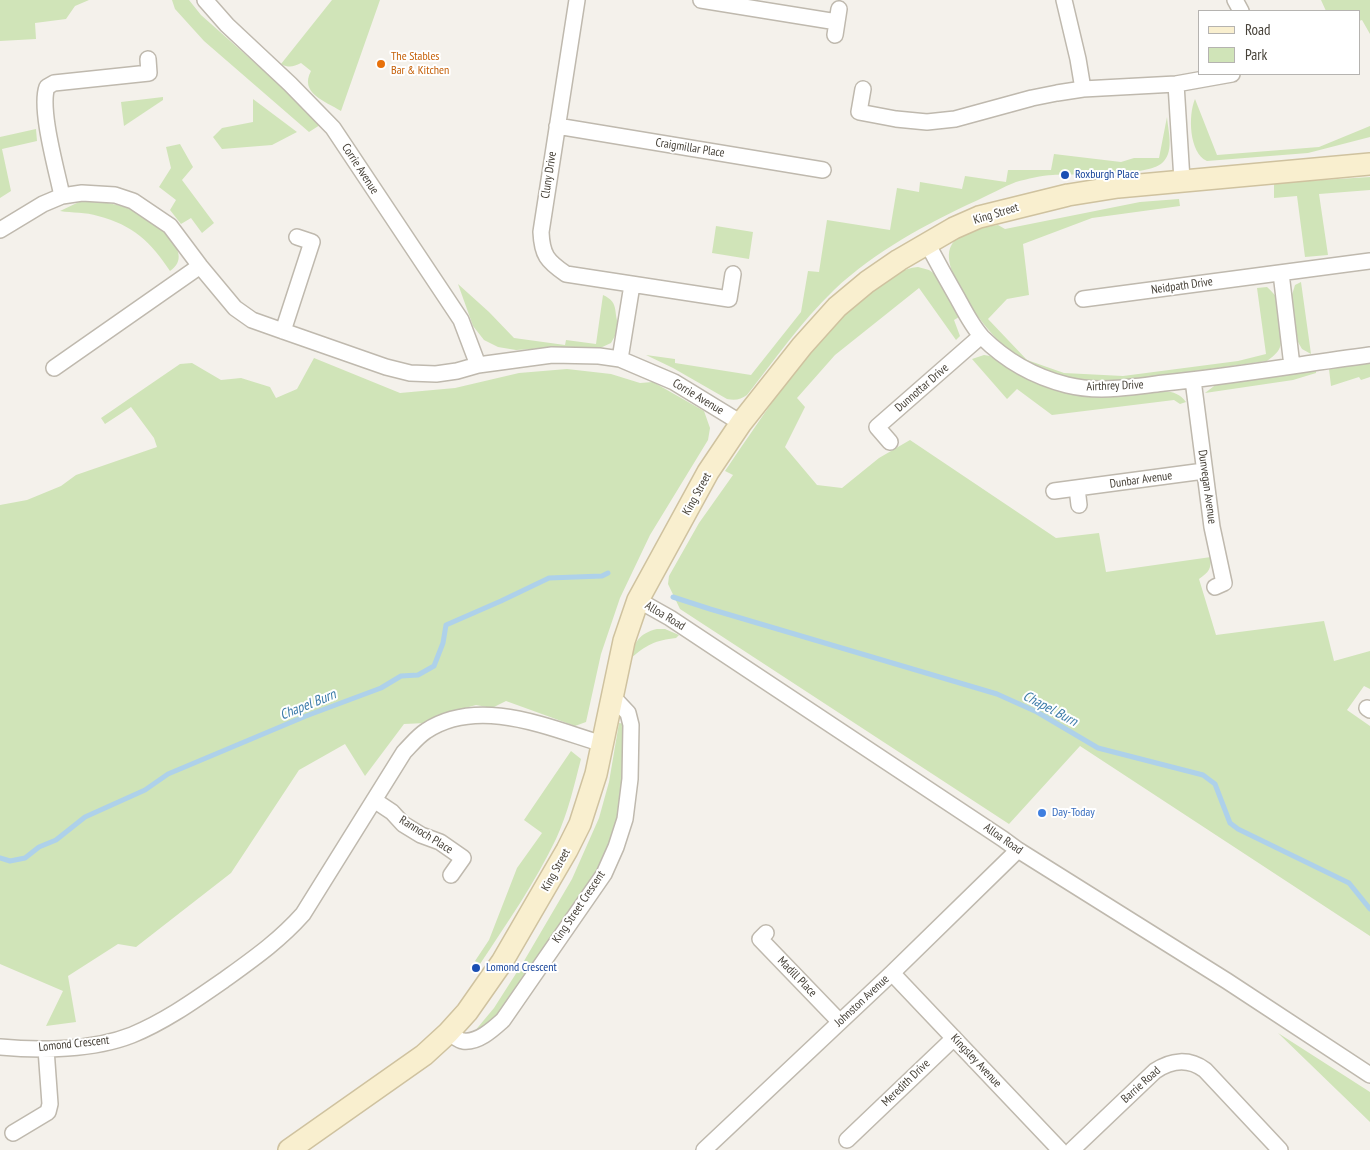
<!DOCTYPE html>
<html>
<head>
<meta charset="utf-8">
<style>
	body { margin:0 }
	#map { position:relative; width:1370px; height:1150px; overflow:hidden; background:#f4f1eb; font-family:"PT Sans Narrow",sans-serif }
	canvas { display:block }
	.legend { position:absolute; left:1198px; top:10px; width:162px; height:65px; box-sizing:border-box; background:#fff; border:1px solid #b5b3b0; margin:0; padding:6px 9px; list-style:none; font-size:15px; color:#474239 }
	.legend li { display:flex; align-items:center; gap:10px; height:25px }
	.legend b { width:25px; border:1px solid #b5b3b0 }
</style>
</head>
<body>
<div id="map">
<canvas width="1370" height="1150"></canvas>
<ul class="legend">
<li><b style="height:6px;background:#f9efcf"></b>Road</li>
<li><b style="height:14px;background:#d0e4b8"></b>Park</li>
</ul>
</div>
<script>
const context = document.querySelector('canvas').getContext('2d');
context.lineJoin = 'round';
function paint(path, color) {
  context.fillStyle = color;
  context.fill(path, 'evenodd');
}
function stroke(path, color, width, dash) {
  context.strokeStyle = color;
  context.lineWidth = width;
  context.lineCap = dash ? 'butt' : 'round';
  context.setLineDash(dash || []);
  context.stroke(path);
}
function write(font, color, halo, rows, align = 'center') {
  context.font = font + ' "PT Sans Narrow",sans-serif';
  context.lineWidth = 4;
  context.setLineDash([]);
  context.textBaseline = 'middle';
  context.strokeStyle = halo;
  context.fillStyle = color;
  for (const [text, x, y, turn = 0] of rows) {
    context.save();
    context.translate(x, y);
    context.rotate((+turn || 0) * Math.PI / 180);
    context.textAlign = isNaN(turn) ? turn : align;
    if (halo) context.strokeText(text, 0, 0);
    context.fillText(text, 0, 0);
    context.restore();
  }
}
const green = new Path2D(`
	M0,0H89L75,6L66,19L35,23L36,39L0,41Z
	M172,0H189L201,15L273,79L320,125L309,132L204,41L175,9Z
	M332,0H380L341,111C325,101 299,93 311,71L301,63C293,67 289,68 281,64Z
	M1321,0H1370V34L1362,20L1359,21V11H1326Z
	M163,97V100L124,126L121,102Z
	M253,99L297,132L272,145L222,149L213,137L222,128L253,122Z
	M1195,99L1217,155L1319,147L1370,126V137L1308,153L1207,161C1189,153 1188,115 1195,99Z
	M1167,117C1168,130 1174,150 1164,161C1151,178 1075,173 1053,175C1042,175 1027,179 1016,182C1003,187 991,194 978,200C928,223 875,251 834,290C801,322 775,359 747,395C741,399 736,401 727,399L673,368L646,355L675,359V363L751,375L801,312L808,271L819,272L827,220L890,230L897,188L919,192L920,182L962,189L965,176L1006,182L1008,170H1051L1054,154L1121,162L1134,158H1159Z
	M36,129L37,141L2,149L11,191L0,198V137Z
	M180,144L193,167L182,180L214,223L202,233L191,218L181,224L170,210L176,200L159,187L171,168L166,147Z
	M1370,177V190L1319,194L1328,255L1305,257L1297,196L1274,198V183Z
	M1179,199L1180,206L1092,218L1023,244L1029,295L1007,299L988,319L1027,360L1064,373L1123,376L1238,361L1266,354L1257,288L1267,287C1271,291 1275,294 1277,299C1280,309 1284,338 1280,347C1278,353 1272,357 1267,361L1125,381C1088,384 1052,377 1019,358C996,345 937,272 951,246C959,230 981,228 998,225L1005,229L1140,202Z
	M97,201C109,203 121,205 132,210C149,217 199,252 170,271C151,242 133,225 98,216C86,212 72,213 60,211L79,202Z
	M716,226L753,232L749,259L712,253Z
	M918,267L929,270L938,276L959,317L954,320L960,336L956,340L919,288L835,355L797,398L805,407L785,447L817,485L842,488L879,458L910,440L1056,538L1099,533L1106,572L1211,557C1211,569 1209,572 1199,579L1216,635L1324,621L1334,661L1370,651V689L1364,686L1347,710L1370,726V936L1080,746L1009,824L680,609L668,584L669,576L699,523L733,475L725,471C770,406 814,334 878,287C891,277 902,268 918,267Z
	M1301,282L1311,354L1302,349L1298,342L1291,298L1295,285Z
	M458,284L489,312L514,338L565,345L566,340L596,344L603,295C621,303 612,314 620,327L611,343L598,349L546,348L516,350L498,347L484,340L473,326Z
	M984,355L990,356C1024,380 1060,397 1103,397C1123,397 1144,393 1164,391C1174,392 1180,394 1186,402L1180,404L1174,400L1052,415L1017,389L1007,399L972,359Z
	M314,358L400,393L455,388L519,373L567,369L611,374L640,383L653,382L704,411L710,428L708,440L650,535L620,598L601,654L586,722L575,726L506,701L492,708L476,705L447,713L426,723L404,724L365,776L345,744L299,770L231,873L136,947L118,944L68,976L76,1022L46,1026L63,991L0,964V505L27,500L61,486L76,475L157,447L154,438L131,407L105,424L101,418L180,364L192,363L221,380L241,378L270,387L276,398L297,389Z
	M1370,362V377L1361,380L1359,377L1331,386L1329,369Z
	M1316,371V373L1293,380L1205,393L1218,383Z
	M657,629H665L679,635L676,638C656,640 646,645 630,659C634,643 639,633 657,629Z
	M619,723L626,724L624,794L618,827L595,877L507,1005C498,1014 487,1031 474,1032L494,1008L524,961L572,879L599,818L609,782Z
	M571,751L581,759C574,786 568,813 556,839C535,883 507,923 480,964L475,961L489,940L517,868L542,833L524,820Z
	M1278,1033L1370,1092V1122Z`);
const stream = new Path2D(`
	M673,597L710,609L997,694L1037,712L1098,748L1203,775L1215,784L1230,823L1238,829L1349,883L1370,909
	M0,858L10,861L25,858L39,847L56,840L85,817L145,790L168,774L306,716L381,688L401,676L418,675L434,666L443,643L446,625L501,601L549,578L602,576L608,573`);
const street = new Path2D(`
	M205,0L227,25L290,84L333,128L461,320L478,365
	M577,0L541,232C542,255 547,261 566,274L729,299L733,274
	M701,0L837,22
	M1064,0L1078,59L1083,89
	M1235,0L1241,11
	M835,35L839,9
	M1176,84L1182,180
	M863,89L859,112L896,119L927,122L955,119L1032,98L1057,93L1083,89L1176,84L1232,74
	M557,126L823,170
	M62,196C57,171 39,109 47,87L54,83L149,73L148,59
	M0,230L43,204L62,196L82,193L115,195L133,201L170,226L200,266L235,308L252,320L283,331L386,367L410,373L436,374L457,371L478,365L552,355L599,356L620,359L674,382L741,423
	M927,243C937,262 947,280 958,299C965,312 972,326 982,337C1005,360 1035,377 1067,385C1098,393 1132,387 1164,383C1233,376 1302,364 1370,355
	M1281,273L1292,366
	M1083,299L1370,261
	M283,331L312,242L297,237
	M620,359L632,285
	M54,368L200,266
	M1193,380L1212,527L1224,583L1215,587
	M890,442L877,427L981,336
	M1077,488L1079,505
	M1054,491L1204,471
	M638,600L670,618L1003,839L1018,850L1227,981L1370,1075
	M1367,708L1370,710
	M374,800L392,812L403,824L421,835L440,842L463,858L451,875
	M766,933L760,939L839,1021
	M892,973L1060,1150
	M448,1033C453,1035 458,1040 463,1041C478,1043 493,1029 503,1020L604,874L616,847L625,819L630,779L631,725L628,713L612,696
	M0,1047C41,1051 94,1050 132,1035C166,1021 195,1000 224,980C253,959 279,941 303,914L404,752C411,745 418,736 426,731C479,696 549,728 603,744
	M13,1133L48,1112L50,1104L46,1049
	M847,1140L954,1038
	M704,1150L892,973L1018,850
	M1072,1150L1155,1071C1171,1060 1189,1058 1205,1070L1280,1150`);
const secondary = new Path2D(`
	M289,1150L424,1055L448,1033L467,1012L502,962L567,850L580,824L596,774L624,641L638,600L708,472L741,423L802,346L837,307L867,282L899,260L954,228L979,217L1068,195L1118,187L1370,164`);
const markers = [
	[381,64,5,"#e8710a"],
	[1065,175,5,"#1a4fb4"],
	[1042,813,5,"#3f7fe0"],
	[476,968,5,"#1a4fb4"]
];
const foodNames = [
	["The Stables",391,57],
	["Bar & Kitchen",391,71]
];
const streetNames = [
	["Craigmillar Place",690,148,9],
	["Corrie Avenue",360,169,57],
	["Cluny Drive",549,175,-81],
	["King Street",996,214,-17],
	["Neidpath Drive",1182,286,-8],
	["Airthrey Drive",1115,386,-2],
	["Dunnottar Drive",922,388,-41],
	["Corrie Avenue",698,397,31],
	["Dunbar Avenue",1141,480,-8],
	["Dunvegan Avenue",1207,487,82],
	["King Street",697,494,-61],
	["Alloa Road",665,616,31],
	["Rannoch Place",426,835,32],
	["Alloa Road",1003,839,35],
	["King Street",556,870,-61],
	["King Street Crescent",579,907,-56],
	["Madill Place",797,977,46],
	["Johnston Avenue",862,1001,-43],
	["Lomond Crescent",74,1044,-6],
	["Kingsley Avenue",976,1061,47],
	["Meredith Drive",906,1083,-44],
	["Barrie Road",1141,1085,-42]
];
const transitNames = [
	["Roxburgh Place",1075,175],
	["Lomond Crescent",486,968]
];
const shopNames = [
	["Day-Today",1052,813]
];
const waterNames = [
	["Chapel Burn",308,705,-22],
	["Chapel Burn",1050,709,28]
];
paint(green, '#d0e4b8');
stroke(stream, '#aed1ea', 5);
stroke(street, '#bfb9ae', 18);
stroke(secondary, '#cfc29f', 24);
stroke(street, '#fff', 15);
stroke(secondary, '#f9efcf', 21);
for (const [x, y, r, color] of markers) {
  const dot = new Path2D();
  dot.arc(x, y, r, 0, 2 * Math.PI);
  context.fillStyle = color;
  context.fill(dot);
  stroke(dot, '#fff', 2);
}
write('12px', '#c56008', '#fff', foodNames, 'left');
write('12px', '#474239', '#fff', streetNames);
write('12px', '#164399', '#fff', transitNames, 'left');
write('12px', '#366cbe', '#fff', shopNames, 'left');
write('italic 14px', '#3d7ca9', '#fff', waterNames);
</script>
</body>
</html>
